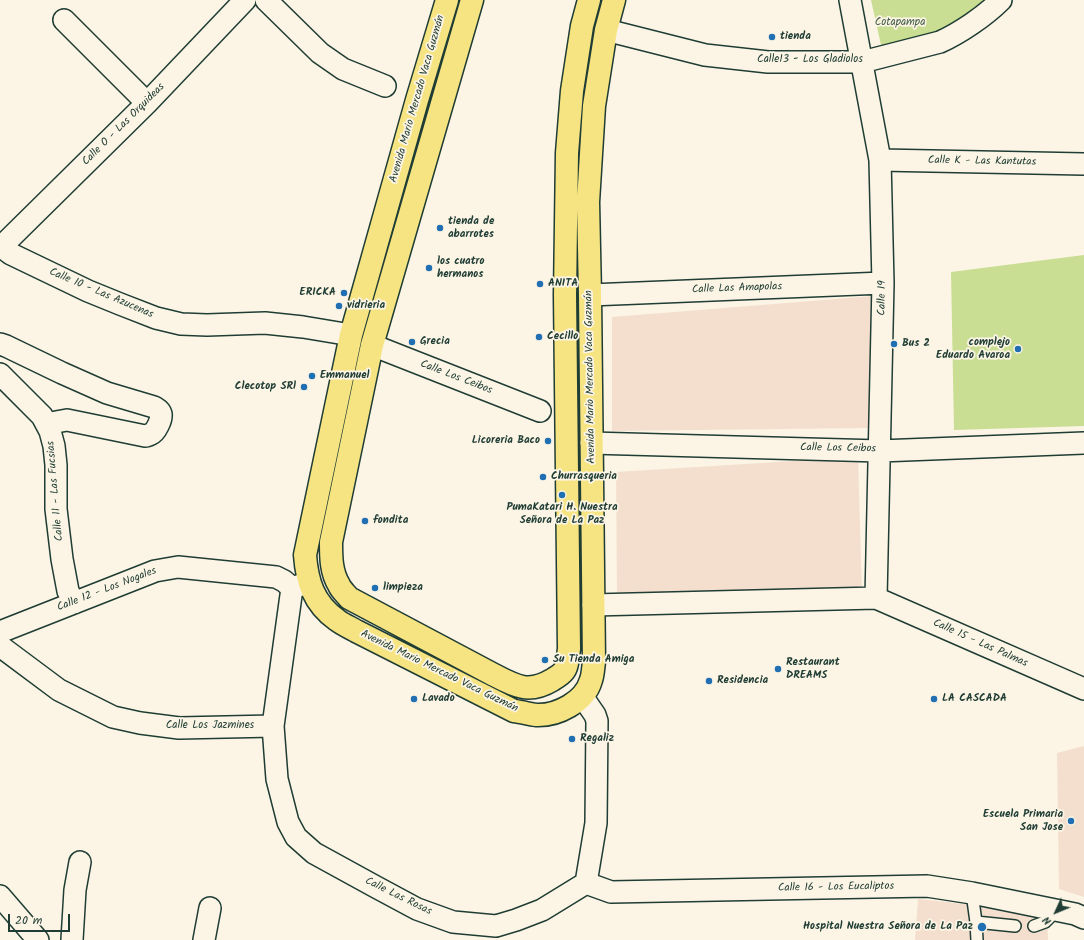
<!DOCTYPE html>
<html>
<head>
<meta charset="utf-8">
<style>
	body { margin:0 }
	#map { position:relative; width:1084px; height:940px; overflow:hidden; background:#fcf5e5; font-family:Kalam,sans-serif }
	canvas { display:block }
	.north { position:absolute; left:1036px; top:892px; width:40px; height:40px; -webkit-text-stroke:3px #fcf5e5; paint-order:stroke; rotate:226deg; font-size:11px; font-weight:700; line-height:16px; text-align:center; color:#1f3d34 }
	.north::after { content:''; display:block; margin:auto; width:14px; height:18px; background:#1f3d34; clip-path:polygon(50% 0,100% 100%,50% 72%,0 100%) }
	.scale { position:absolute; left:8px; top:914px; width:62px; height:18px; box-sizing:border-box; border:2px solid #1f3d34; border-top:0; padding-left:5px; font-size:12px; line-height:14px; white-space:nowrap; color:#1f3d34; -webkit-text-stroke:3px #fcf5e5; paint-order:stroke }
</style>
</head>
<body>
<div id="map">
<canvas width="1084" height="940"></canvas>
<div class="north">N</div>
<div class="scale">20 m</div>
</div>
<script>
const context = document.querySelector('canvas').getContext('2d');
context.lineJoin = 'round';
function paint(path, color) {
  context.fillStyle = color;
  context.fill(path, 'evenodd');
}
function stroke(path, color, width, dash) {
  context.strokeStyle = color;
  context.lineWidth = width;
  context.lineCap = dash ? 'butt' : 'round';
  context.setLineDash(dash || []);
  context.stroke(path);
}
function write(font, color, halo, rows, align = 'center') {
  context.font = font + ' Kalam,sans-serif';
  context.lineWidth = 3.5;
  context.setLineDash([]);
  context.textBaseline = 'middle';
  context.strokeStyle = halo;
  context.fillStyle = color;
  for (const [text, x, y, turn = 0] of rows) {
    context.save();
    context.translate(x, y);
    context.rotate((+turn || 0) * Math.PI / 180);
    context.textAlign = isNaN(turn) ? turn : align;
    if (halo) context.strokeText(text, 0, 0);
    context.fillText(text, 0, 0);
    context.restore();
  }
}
const built = new Path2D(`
	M873,296L871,428L612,431V317Z
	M858,457L862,593L617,597L616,472Z
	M1084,746V897L1059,889L1057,753Z
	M918,899L1047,913L1048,940H915Z`);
const green = new Path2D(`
	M871,0H992L962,22L883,54Z
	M1084,255V426L954,430L951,272Z`);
const lane = new Path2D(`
	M972,893L976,922L977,940
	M976,922L1015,926
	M1034,926L1045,922L1057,910`);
const street = new Path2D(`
	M266,0L320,53L343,69L385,86
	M850,0L880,160L883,283L876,598
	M64,20L147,103
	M606,30L705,55L768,62H862L940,42C960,33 985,16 1001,0
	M880,160L1084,164
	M0,246L11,254L88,291L120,304L156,318L181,324L207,325L265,323L303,327L351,335
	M0,248L147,103L245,0
	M590,295L883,283
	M0,344L6,346L62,373L107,393L154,407C157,409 160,410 161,414C162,419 156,432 151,434C149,435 147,436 145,436L67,420L56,422L47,425
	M372,345L540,411
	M0,374L42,416L50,431L54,446L56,465V509L62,559L68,591L74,603
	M591,443L880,451L1084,443
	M292,588L273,726L277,779L288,822L296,837L314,853L376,887L417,909L453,922L496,926L516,920L542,910L586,883L596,823L597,721L595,715L582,696
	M593,605L876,598L1084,689
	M0,632L155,571L178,567L276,577L284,581L292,588L304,584
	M0,646L59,690L113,717L140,723L179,728L273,726
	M586,883L611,892L927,886L972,893L1075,914L1084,918
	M0,896L38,940
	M72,940L75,890L80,862
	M204,940L210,908`);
const primary = new Path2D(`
	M447,0L417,100L351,335L305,555C307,581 313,603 337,620C342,624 349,627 356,631L514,711C522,712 529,714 536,715C557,716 585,702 591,680C593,675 593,668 594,662L590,295L588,202L594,106L606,30L614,0
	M472,0L372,345L331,542C331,557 331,572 339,585C341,590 346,594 349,598L494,675C515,686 529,694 552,680C557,677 564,673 566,667C568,662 568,655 569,649L565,295L567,153L572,91L582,26L589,0`);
const markers = [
	[772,37,4,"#1f6fb2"],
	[440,228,4,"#1f6fb2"],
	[429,268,4,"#1f6fb2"],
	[540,284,4,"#1f6fb2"],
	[344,293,4,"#1f6fb2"],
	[339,306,4,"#1f6fb2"],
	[539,337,4,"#1f6fb2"],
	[412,342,4,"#1f6fb2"],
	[894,344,4,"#1f6fb2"],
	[1018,349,4,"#1f6fb2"],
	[312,376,4,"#1f6fb2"],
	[304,387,4,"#1f6fb2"],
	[548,441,4,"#1f6fb2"],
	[543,477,4,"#1f6fb2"],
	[562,495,4,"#1f6fb2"],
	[365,521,4,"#1f6fb2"],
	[375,588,4,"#1f6fb2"],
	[545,660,4,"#1f6fb2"],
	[778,669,4,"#1f6fb2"],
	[709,681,4,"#1f6fb2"],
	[414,699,4,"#1f6fb2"],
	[934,699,4,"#1f6fb2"],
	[572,739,4,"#1f6fb2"],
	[1071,821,4,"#1f6fb2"],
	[982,927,5,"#1f6fb2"]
];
const parkNames = [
	["Cotapampa",900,23]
];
const poiNames = [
	["tienda",780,37],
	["tienda de",448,222],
	["abarrotes",448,235],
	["los cuatro",437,262],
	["hermanos",437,275],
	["ANITA",548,284],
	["ERICKA",336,293,"right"],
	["vidrieria",347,306],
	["Cecillo",547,337],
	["Grecia",420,342],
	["complejo",1010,343,"right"],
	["Eduardo Avaroa",1010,356,"right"],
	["Bus 2",902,344],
	["Emmanuel",320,376],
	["Clecotop SRl",296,387,"right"],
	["Licoreria Baco",540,441,"right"],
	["Churrasqueria",551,477],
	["PumaKatari H. Nuestra",562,508,"center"],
	["Señora de La Paz",562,521,"center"],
	["fondita",373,521],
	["limpieza",383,588],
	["Su Tienda Amiga",553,660],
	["Restaurant",786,663],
	["DREAMS",786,676],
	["Residencia",717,681],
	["Lavado",422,699],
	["LA CASCADA",942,699],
	["Regaliz",580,739],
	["Escuela Primaria",1063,815,"right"],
	["San Jose",1063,828,"right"],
	["Hospital Nuestra Señora de La Paz",973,927,"right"]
];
const streetNames = [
	["Calle13 - Los Gladiolos",810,60],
	["Avenida Mario Mercado Vaca Guzmán",418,99,-74],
	["Calle O - Las Orquideas",124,125,-45],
	["Calle K - Las Kantutas",982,162,1],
	["Calle Las Amapolas",737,289,-2],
	["Calle 10 - Las Azucenas",101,294,23],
	["Calle 19",883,298,-89],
	["Avenida Mario Mercado Vaca Guzmán",591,377,-91],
	["Calle Los Ceibos",456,378,21],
	["Calle Los Ceibos",838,449,1],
	["Calle 11 - Las Fucsias",56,491,-95],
	["Calle 12 - Los Nogales",107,590,-21],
	["Calle 15 - Las Palmas",980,644,24],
	["Avenida Mario Mercado Vaca Guzmán",439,672,26],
	["Calle Los Jazmines",210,726],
	["Calle 16 - Los Eucaliptos",836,888,-1],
	["Calle Las Rosas",398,897,26]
];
paint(built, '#f4dfce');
paint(green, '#c9de93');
stroke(lane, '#1f3d34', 14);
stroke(street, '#1f3d34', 24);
stroke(primary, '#1f3d34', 25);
stroke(lane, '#fcf5e5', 11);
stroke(street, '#fcf5e5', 21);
stroke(primary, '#f6e381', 22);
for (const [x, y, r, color] of markers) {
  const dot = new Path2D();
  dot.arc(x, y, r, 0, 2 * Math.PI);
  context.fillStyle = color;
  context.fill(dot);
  stroke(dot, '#fcf5e5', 1.5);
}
write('11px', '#415d47', '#fcf5e5', parkNames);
write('bold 11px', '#1f3d34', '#fcf5e5', poiNames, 'left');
write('11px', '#1f3d34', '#fcf5e5', streetNames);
</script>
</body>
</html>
